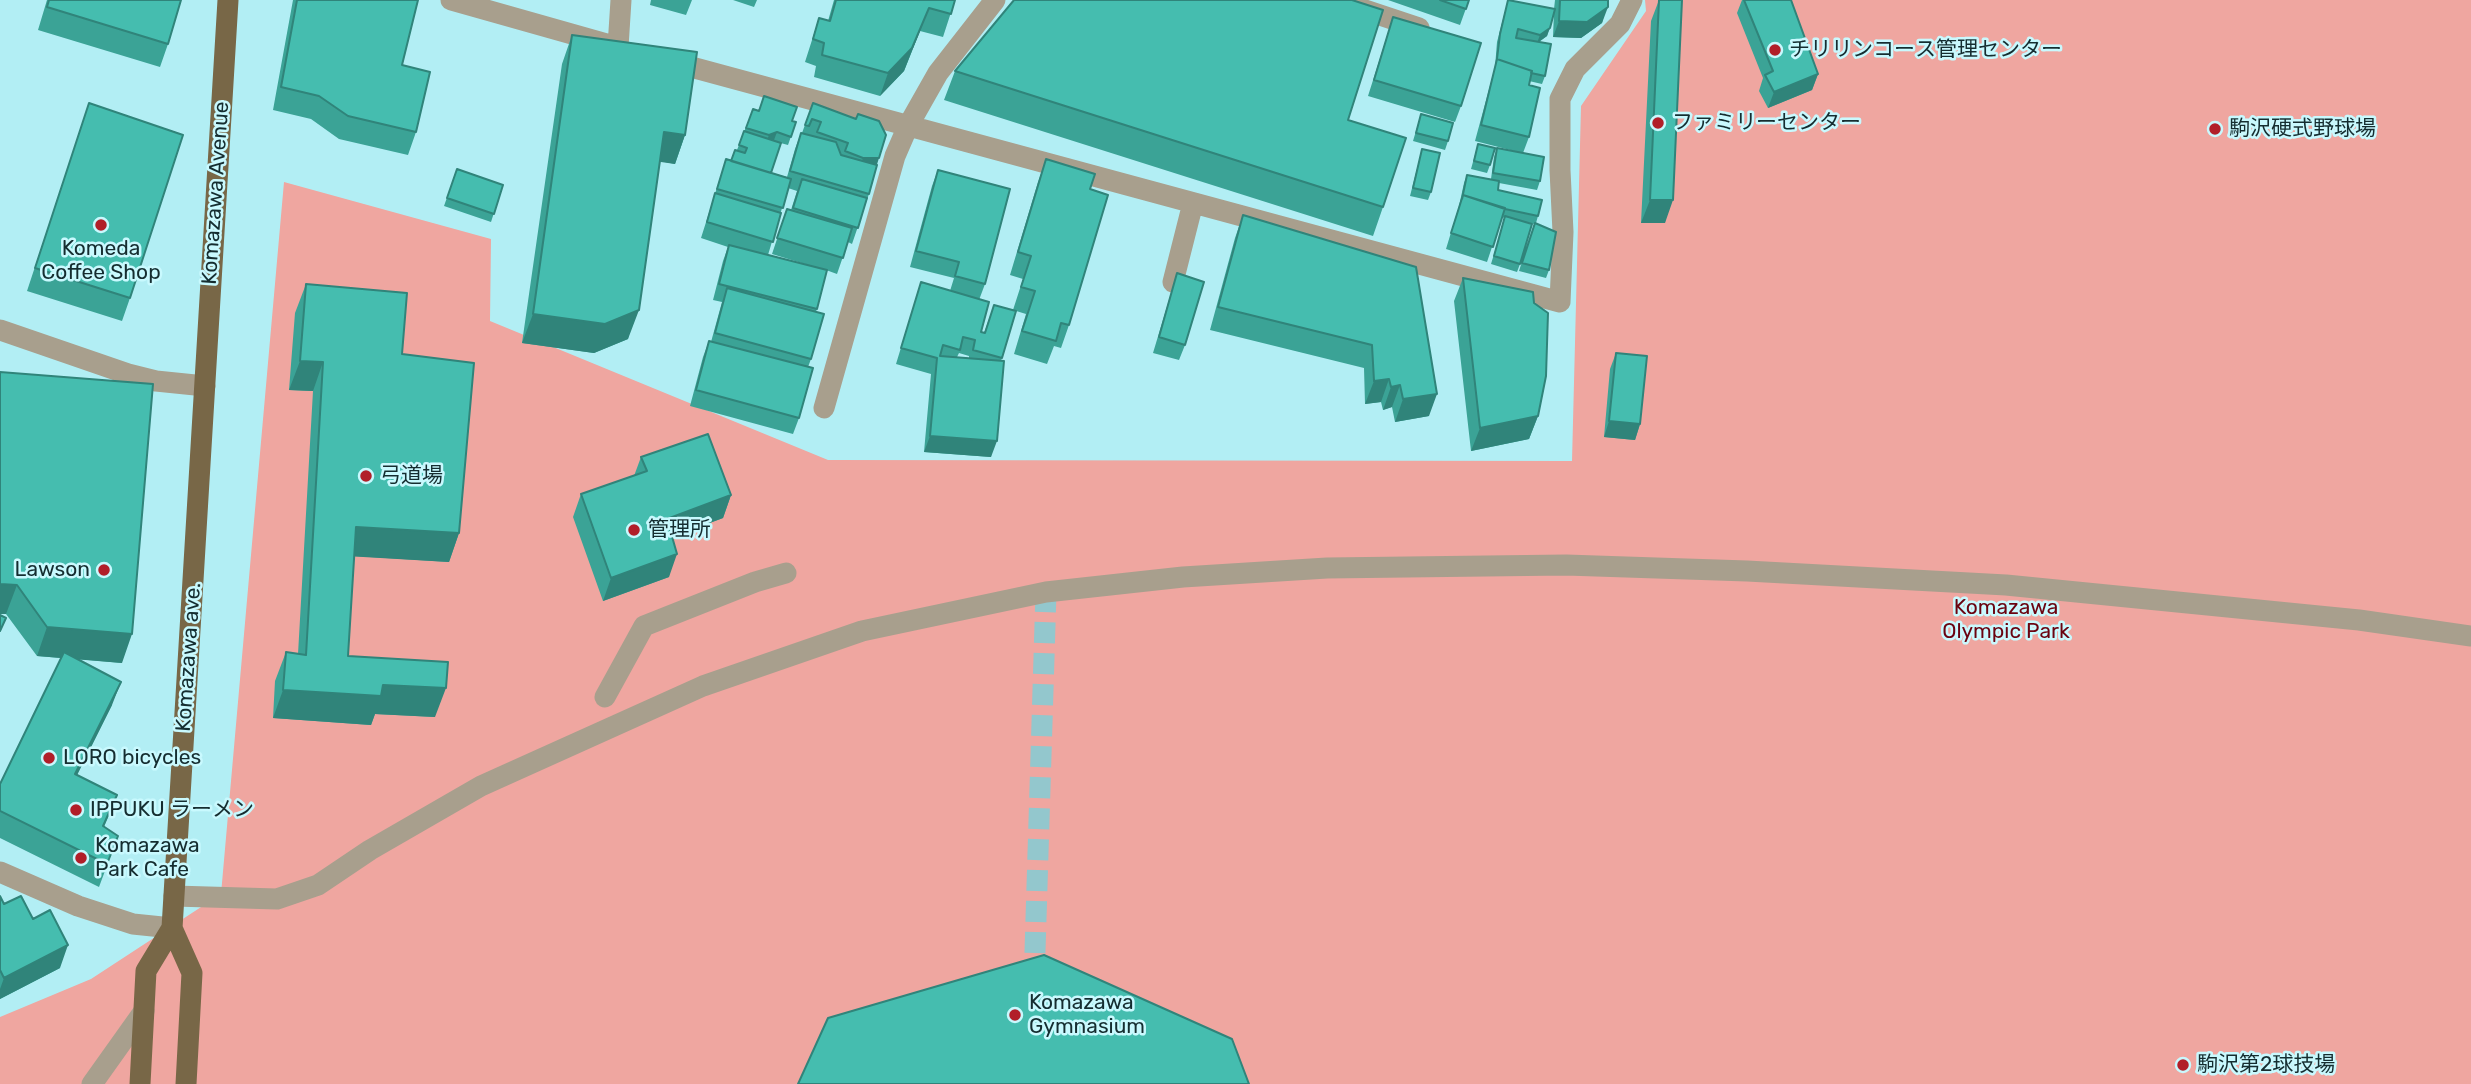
<!DOCTYPE html>
<html>
<head>
<meta charset="utf-8">
<style>
	body { margin:0 }
	canvas { display:block; background:#b2eef4 }
</style>
</head>
<body>
<canvas width="2471" height="1084"></canvas>
<script>
const context = document.querySelector('canvas').getContext('2d');
context.lineJoin = 'round';
function paint(path, color) {
  context.fillStyle = color;
  context.fill(path, 'evenodd');
}
function stroke(path, color, width, dash) {
  context.strokeStyle = color;
  context.lineWidth = width;
  context.lineCap = dash ? 'butt' : 'round';
  context.setLineDash(dash || []);
  context.stroke(path);
}
function write(font, color, halo, rows, align = 'center') {
  context.font = font + ' Rubik,"Noto Sans JP",sans-serif';
  context.lineWidth = 5;
  context.setLineDash([]);
  context.textBaseline = 'middle';
  context.strokeStyle = halo;
  context.fillStyle = color;
  for (const [text, x, y, turn = 0] of rows) {
    context.save();
    context.translate(x, y);
    context.rotate((+turn || 0) * Math.PI / 180);
    context.textAlign = isNaN(turn) ? turn : align;
    if (halo) context.strokeText(text, 0, 0);
    context.fillText(text, 0, 0);
    context.restore();
  }
}
const green = new Path2D(`
	M1645,0H2471V1084H0V1017L91,979L221,894L284,182L491,239L490,321L828,460L1572,461L1581,106L1646,11Z`);
const minorTunnel = new Path2D(`
	M1034,984L1046,592`);
const minor = new Path2D(`
	M451,0L607,44
	M1335,0L1419,28
	M618,47L621,0
	M669,61L1560,302L1563,232L1560,170V99L1575,69L1620,24L1632,0
	M1173,282L1193,203
	M0,330L128,374L156,381L205,386
	M824,408L895,156L908,126L938,73L995,0
	M605,697L644,626L755,582L786,573
	M0,872L78,906L133,924L172,928
	M174,896L277,899L318,885L370,850L481,786L703,686L862,631L1046,592L1183,577L1327,568L1566,565L1747,571L2006,585L2359,620L2471,636
	M92,1084L144,1011`);
const major = new Path2D(`
	M140,1084L146,971L172,928
	M186,1084L192,973L172,928L228,0`);
const wall = new Path2D(`
	M47,0H181L168,44L160,67L38,30Z
	M293,0H418L402,65L416,132L408,155L339,139L311,119L273,110Z
	M651,0H692L686,15L650,5Z
	M733,0H757L754,7Z
	M834,0H955L943,37L920,31L904,71L880,96L814,77L816,66L805,62L819,18L828,21Z
	M1388,0H1469L1460,25Z
	M1508,0L1554,9L1555,0H1608L1602,23L1581,38L1553,37L1554,11L1547,36L1539,42L1545,76L1542,84L1529,81V137L1523,153L1540,181L1537,190L1499,183L1498,190L1538,216L1536,223L1549,270L1546,278L1519,271L1534,224L1526,222L1520,264L1517,272L1491,264L1505,218L1502,217L1487,262L1446,249L1459,206L1464,183L1467,175L1491,179L1494,157L1497,148L1518,152L1475,141L1495,67L1497,42Z
	M1659,0H1682L1665,223H1641L1651,21Z
	M1742,0H1791L1818,74L1812,90L1768,108L1759,91L1763,78L1737,13Z
	M1393,17L1461,106L1455,122L1368,96Z
	M572,35L685,135L675,164L660,161L628,339L594,353L522,343L562,64Z
	M955,71L1348,120L1383,207L1373,236L944,100Z
	M89,103L130,298L122,321L27,291Z
	M813,103L876,166L869,194L852,244L848,242L837,274L826,270L816,312L811,359L808,367L799,418L793,434L690,406L703,357L709,341L711,342L722,302L713,300L723,261L728,247L701,238L726,159L731,161L737,150L753,109L796,122L788,145L773,141L771,173L787,177L795,149L801,133H802ZM788,188L797,191L791,210L787,209L772,254L818,268L768,255Z
	M1421,114L1448,141L1445,150L1413,141Z
	M1478,144L1490,165L1487,173L1471,169Z
	M1422,149L1431,192L1428,200L1410,196Z
	M1046,159L1090,189L1069,325L1061,348L1054,346L1047,364L1014,354L1026,314L1013,310L1023,279L1010,275L1038,182Z
	M457,169L503,185L491,222L444,206Z
	M938,170L985,284L979,300L981,332L984,333L994,305L1016,311L1001,361L991,457L924,452L931,374L896,364L921,282L950,291L954,278L910,267L932,186ZM959,353L969,356V358L957,357Z
	M1243,215L1416,267L1429,416L1395,422L1392,407L1383,410L1381,402L1365,404L1364,368L1210,330L1235,238Z
	M1177,273L1185,345L1179,360L1153,353Z
	M1463,278L1538,416L1529,439L1471,451L1454,301Z
	M306,284L402,354L459,533L449,562L354,556L348,656L435,717L375,714L371,725L273,718L275,681L286,652L298,654L313,391L289,390L295,313Z
	M1616,353L1640,424L1635,440L1604,437L1610,369Z
	M0,372L122,663L77,659L112,705L77,775L117,795L104,827L118,836L99,887L0,838V784L61,658L37,656L6,614H0Z
	M641,457L731,495L723,518L672,537L669,577L603,601L573,517L581,494L634,476Z
	M0,896L4,904L60,968L0,999Z`);
const shadedWall = new Path2D(`
	M1608,7L1602,23L1581,38L1553,37L1559,21Z
	M929,8L904,71L880,96L888,73Z
	M1550,28L1547,36L1537,43L1540,35Z
	M1818,74L1812,90L1768,108L1774,92Z
	M664,132L685,135L675,164L654,161Z
	M777,132L774,140L766,143L769,135Z
	M863,158H879L874,174H857Z
	M1650,200H1673L1665,223H1641Z
	M639,310L628,339L594,353L522,343L533,314Z
	M300,361L323,362L313,391L289,390Z
	M1389,379L1381,402L1365,404L1374,381Z
	M1400,385L1392,407L1383,410L1391,387Z
	M1437,394L1429,416L1395,422L1403,399Z
	M1538,416L1529,439L1471,451L1480,428Z
	M1609,421L1640,424L1635,440L1604,437Z
	M930,436L997,441L991,457L924,452Z
	M731,495L723,518L659,542L667,519Z
	M356,527L459,533L449,562L346,556Z
	M677,554L669,577L603,601L611,578Z
	M0,584L17,585L6,614H0Z
	M47,627L132,634L122,663L37,656Z
	M121,682L112,705L66,797L75,774Z
	M383,685L446,688L435,717L375,714L371,725L273,718L283,690Z
	M68,945L60,968L0,999V989L4,978Z`);
const building = new Path2D(`
	M49,0H181L168,44L47,7Z
	M297,0H418L402,65L430,72L416,132L348,116L319,96L281,87Z
	M836,0H955L951,14L929,8L912,48L888,73L822,55L824,43L813,39L819,18L830,21Z
	M1014,0H1352L1383,10L1348,120L1406,138L1383,207L955,71Z
	M1440,0H1469L1466,9Z
	M1508,0L1555,9L1550,28L1540,35L1518,29L1516,38L1551,44L1545,76L1531,73L1532,71L1497,59L1500,34Z
	M1560,0H1608V7L1587,22L1559,21Z
	M1659,0H1682L1673,200H1650Z
	M1744,0H1791L1818,74L1774,92L1765,75L1773,71Z
	M1393,17L1481,43L1461,106L1374,80Z
	M572,35L697,52L685,135L664,132L639,310L605,324L533,314Z
	M1497,59L1532,71L1529,85L1540,88L1529,137L1481,125Z
	M764,96L797,107L792,121L796,122L791,137L777,132L769,135L746,128L753,109L759,111Z
	M89,103L183,135L130,298L35,268Z
	M813,103L856,119L858,114L879,121L886,135L879,158H863L845,151L848,143L817,132L821,122L812,119L809,126L805,125Z
	M1421,114L1453,123L1448,141L1416,133Z
	M744,131L781,143L771,173L731,161L735,150L745,153L747,148L739,145Z
	M801,133L836,142L841,155L877,165L869,194L790,171Z
	M1478,144L1495,148L1490,165L1474,161Z
	M1497,148L1544,157L1540,181L1493,173Z
	M1422,149L1440,153L1431,192L1413,188Z
	M726,159L791,179L783,208L717,189Z
	M1046,159L1095,174L1090,189L1108,195L1069,325L1061,323L1056,341L1022,331L1035,291L1021,287L1031,256L1018,252Z
	M457,169L503,185L494,214L447,198Z
	M938,170L1010,189L985,284L955,276L959,262L916,251Z
	M1467,175L1499,181L1498,190L1542,200L1538,216L1505,209L1463,195L1462,199Z
	M802,179L867,198L858,228L793,208Z
	M715,193L781,213L773,242L707,222Z
	M1463,195L1505,208L1493,247L1451,233Z
	M787,209L852,228L843,258L777,238Z
	M1243,215L1416,267L1437,394L1403,399L1400,385L1391,387L1389,379L1374,381L1372,345L1218,307Z
	M1505,216L1532,224L1520,264L1494,256Z
	M1535,223L1556,232L1549,270L1522,263Z
	M729,245L827,270L817,309L719,284Z
	M1177,273L1204,282L1185,345L1159,337Z
	M1463,278L1533,292L1534,303L1548,313L1546,376L1538,416L1480,428Z
	M921,282L989,302L981,332L985,333L994,305L1016,311L1002,358L973,350L975,340L963,337L960,350L943,345L940,356L1004,361L997,441L930,436L937,358L901,348Z
	M306,284L407,293L402,354L474,363L459,533L356,527L348,656L448,662L446,688L383,685L381,696L283,690L286,652L306,655L323,362L300,361Z
	M727,288L824,314L811,359L715,333Z
	M709,341L813,368L799,418L696,390Z
	M1616,353L1647,356L1640,424L1609,421Z
	M0,372L153,384L132,634L47,627L17,585L0,584Z
	M708,434L731,495L667,519L677,554L611,578L581,494L647,471L641,457Z
	M0,615L6,618L0,631Z
	M64,652L121,682L75,774L117,795L103,826L118,836L107,864L0,811V784Z
	M0,896L4,904L21,896L33,919L50,910L68,945L4,978L0,970Z
	M1044,955L1232,1039L1249,1084H798L828,1018Z`);
const markers = [
	[1775,50,7,"#b11f29"],
	[1658,123,7,"#b11f29"],
	[2215,129,7,"#b11f29"],
	[101,225,7,"#b11f29"],
	[366,476,7,"#b11f29"],
	[634,530,7,"#b11f29"],
	[104,570,7,"#b11f29"],
	[49,758,7,"#b11f29"],
	[76,810,7,"#b11f29"],
	[81,858,7,"#b11f29"],
	[1015,1015,7,"#b11f29"],
	[2183,1065,7,"#b11f29"]
];
const poiNames = [
	["チリリンコース管理センター",1789,50],
	["ファミリーセンター",1672,123],
	["駒沢硬式野球場",2229,129],
	["Komeda",101,249,"center"],
	["Coffee Shop",101,273,"center"],
	["弓道場",380,476],
	["管理所",648,530],
	["Lawson",90,570,"right"],
	["LORO bicycles",63,758],
	["IPPUKU ラーメン",90,810],
	["Komazawa",95,846],
	["Park Cafe",95,870],
	["Komazawa",1029,1003],
	["Gymnasium",1029,1027],
	["駒沢第2球技場",2197,1065]
];
const streetNames = [
	["Komazawa Avenue",216,193,-86],
	["Komazawa ave.",189,657,-86]
];
const parkNames = [
	["Komazawa",2006,608],
	["Olympic Park",2006,632]
];
paint(green, '#efa6a0');
stroke(minorTunnel, '#93c7cd', 21, [21, 10]);
stroke(minor, '#a89f8d', 21);
stroke(major, '#786747', 21);
paint(wall, '#3ba396');
paint(shadedWall, '#30847a');
paint(building, '#45bdaf');
stroke(building, '#30847a', 2);
for (const [x, y, r, color] of markers) {
  const dot = new Path2D();
  dot.arc(x, y, r, 0, 2 * Math.PI);
  context.fillStyle = color;
  context.fill(dot);
  stroke(dot, '#c9f9fe', 2.5);
}
write('21px', '#152d30', '#c9f9fe', poiNames, 'left');
write('21px', '#152d30', '#c9f9fe', streetNames);
write('21px', '#6b0310', '#c9f9fe', parkNames);
</script>
</body>
</html>
